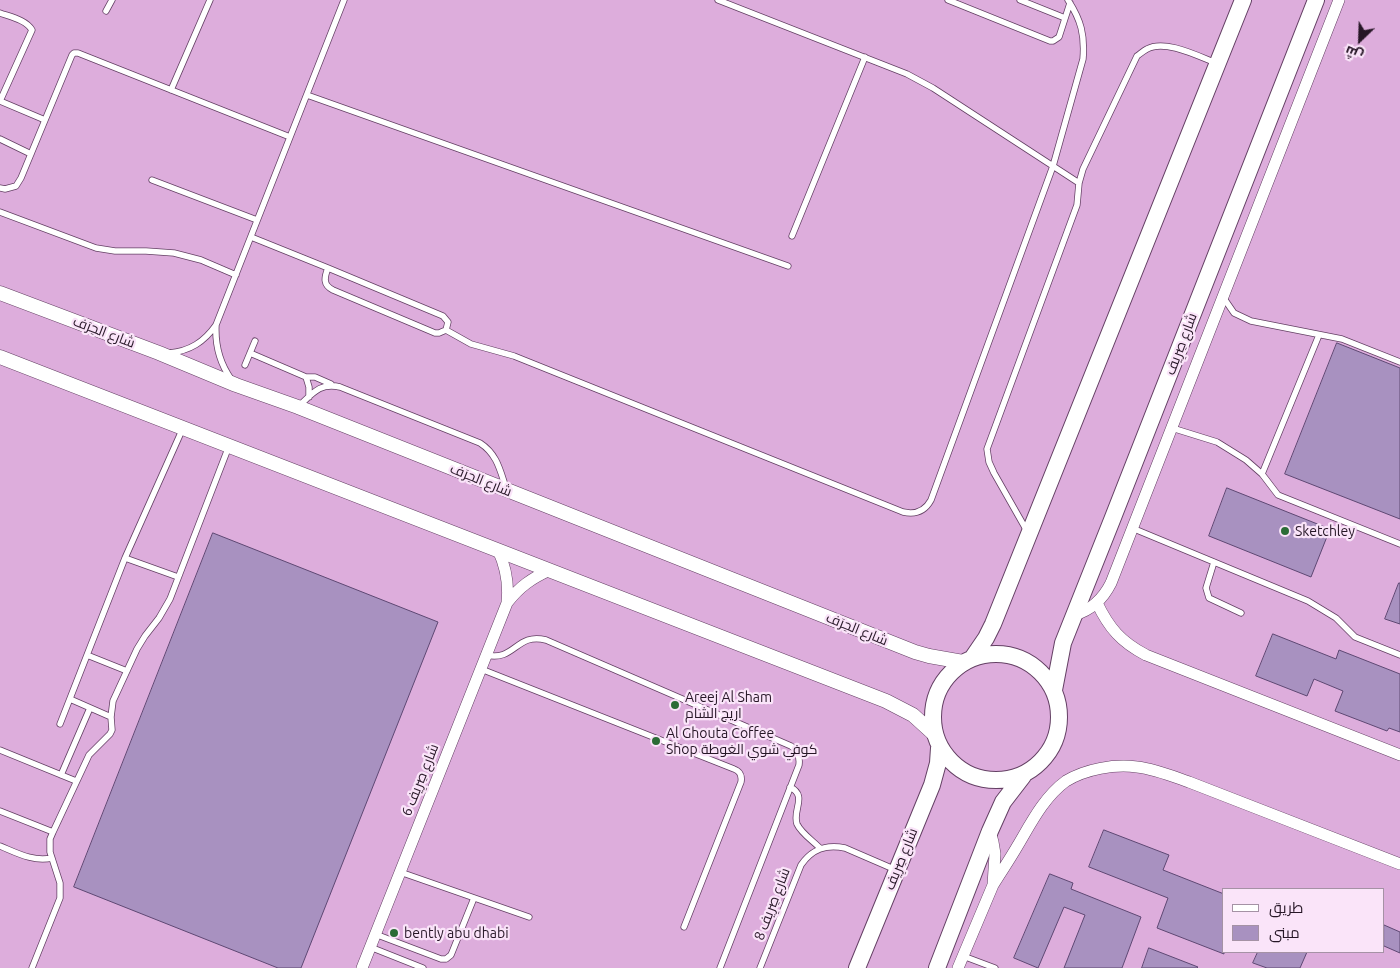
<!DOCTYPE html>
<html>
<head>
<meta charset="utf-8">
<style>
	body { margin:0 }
	#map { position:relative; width:1400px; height:968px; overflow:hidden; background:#e6bbe5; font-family:Ubuntu,Cairo,sans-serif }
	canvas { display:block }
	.legend { position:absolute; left:1222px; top:888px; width:162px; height:65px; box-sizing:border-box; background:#fae4f9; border:1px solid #a592a5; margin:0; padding:6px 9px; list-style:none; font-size:15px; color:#261626 }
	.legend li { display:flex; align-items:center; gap:10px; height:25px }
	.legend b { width:25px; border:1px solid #a592a5 }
	.north { position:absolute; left:1335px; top:15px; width:50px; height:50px; -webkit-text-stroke:4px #fae4f9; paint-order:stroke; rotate:204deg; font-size:14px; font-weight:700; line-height:20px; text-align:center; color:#261626 }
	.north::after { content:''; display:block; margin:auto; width:18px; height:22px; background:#261626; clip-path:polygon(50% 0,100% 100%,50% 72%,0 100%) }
</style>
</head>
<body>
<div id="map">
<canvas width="1400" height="968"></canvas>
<ul class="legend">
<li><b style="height:6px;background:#fff"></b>طريق</li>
<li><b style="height:14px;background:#a891c0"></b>مبنى</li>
</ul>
<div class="north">ش</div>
</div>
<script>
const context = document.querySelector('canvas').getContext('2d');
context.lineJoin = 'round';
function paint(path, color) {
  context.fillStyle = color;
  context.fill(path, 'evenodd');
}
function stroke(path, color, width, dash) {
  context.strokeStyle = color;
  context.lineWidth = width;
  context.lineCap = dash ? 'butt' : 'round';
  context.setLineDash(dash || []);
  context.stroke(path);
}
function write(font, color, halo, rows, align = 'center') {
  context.font = font + ' Ubuntu,Cairo,sans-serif';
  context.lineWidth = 4.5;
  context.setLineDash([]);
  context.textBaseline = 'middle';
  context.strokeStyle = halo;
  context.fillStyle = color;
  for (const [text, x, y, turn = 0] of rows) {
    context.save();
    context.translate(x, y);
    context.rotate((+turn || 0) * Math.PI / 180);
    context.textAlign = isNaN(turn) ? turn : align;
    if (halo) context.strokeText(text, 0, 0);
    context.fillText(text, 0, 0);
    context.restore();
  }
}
const built = new Path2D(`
	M0,0H1400V968H0ZM1224,889H1384V952H1224Z`);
const building = new Path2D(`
	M1337,343L1400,368V519L1285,474Z
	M1227,488L1330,529L1311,577L1209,536Z
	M213,533L438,622L301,968H278L74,887Z
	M1399,583H1400V624L1385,619Z
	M1273,634L1336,659L1339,650L1400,674V732L1389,728L1387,731L1335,711L1343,691L1314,679L1307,696L1256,676Z
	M1104,830L1169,855L1163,870L1224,894V954L1157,928L1168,898L1089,867Z
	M1050,874L1073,883L1071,889L1141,917L1122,968H1064L1085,915L1064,907L1038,968L1014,958Z
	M1384,925L1400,932V953L1384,946Z
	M1149,948L1198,967L1197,968H1142Z
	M1258,952H1307L1300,968H1267L1253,963Z`);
const service = new Path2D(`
	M718,0L907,74L933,88L1079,183
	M948,0L1050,41H1053L1059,37L1070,3
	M1020,0L1065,18
	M106,11L112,0
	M0,13C11,17 26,20 32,30L0,101
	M171,90L210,0
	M307,95L788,266
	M0,101L45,120
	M0,139L31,154
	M152,180L257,220
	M0,188L5,189L16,186L21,178L72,55L74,53H78L290,137
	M0,212L96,248L115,251H146L174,253L201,260L236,275
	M792,236L865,57
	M251,237L328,268
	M328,268L443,316L448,322L446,330L439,333H435L333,290C323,285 324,278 328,268Z
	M1223,297L1234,313L1251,321L1342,339L1400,362
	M216,325C215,345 219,362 231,379
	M446,330L471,344L514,356L903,512C916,515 925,511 931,500L1053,166L1083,59C1085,35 1081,20 1068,0
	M169,353C190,351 204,342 216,325L344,0
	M250,353L306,377H315L331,384
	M245,365L255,341
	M306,377L309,387V397
	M299,406C312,394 320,382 340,387L480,443C497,454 500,470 506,488
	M1172,428L1217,442L1246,460L1262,474L1278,495L1400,544
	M1262,474L1319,335
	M1132,528L1308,601L1336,618L1355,637L1400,655
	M1027,531L994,473L989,462L987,449L1077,205L1079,183L1083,169L1137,56C1140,54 1143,51 1147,49C1165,39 1198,56 1216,63
	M125,558L178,577
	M1214,562L1206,588L1209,598L1241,613
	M87,655L127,671
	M486,655C515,662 516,632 546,640L791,746C798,750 800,756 799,765L720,968
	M481,669L734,769C740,771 742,776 741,782L684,927
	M70,699L111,717
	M60,724L125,558L183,428
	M0,750L76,781
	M61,775L90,708
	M790,787C808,796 792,810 797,824C801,833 813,841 820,848
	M0,811L53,832
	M0,846C17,853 33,862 52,858
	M400,872L529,917
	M375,934L441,959H446L451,955L474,898
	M370,947L423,968
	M963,956L995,968
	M32,968L60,898V883L50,852V839L53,832L89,755L110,734L112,730L111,717L113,701L137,649L145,636L159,618L170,599L229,446
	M760,968L801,865C812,849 826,844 845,848L896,870`);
const minor = new Path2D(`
	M507,603C519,587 532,578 550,570
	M1097,603C1109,628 1121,642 1146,655L1400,755
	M1074,615C1092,610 1103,599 1111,583L1339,0
	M993,885C1001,872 1010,859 1018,845C1031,823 1044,797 1066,781C1086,769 1114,764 1137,767C1155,769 1172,776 1189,782L1400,864
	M362,968L507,603C509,584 506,567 498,550
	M958,968L993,885L995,854L993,842L990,831`);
const tertiary = new Path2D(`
	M0,293L159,353L236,385L298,407L915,652L929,656L963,662
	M0,357L886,701L913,715L935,735`);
const secondary = new Path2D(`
	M933 717a63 63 0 1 1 126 0a63 63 0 1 1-126 0Z
	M973,657L986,638L993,624L1243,0
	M1054,690L1063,643L1112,520L1316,0
	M857,968L932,785L938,763L939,748
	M937,968L990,831L1003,802L1023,776`);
const markers = [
	[1285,531,5,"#2b6c36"],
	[675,705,5,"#2b6c36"],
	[656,741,5,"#2b6c36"],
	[394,933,5,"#2b6c36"]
];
const streetNames = [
	["شارع الحِرَف",104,332,21],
	["شارع صِرِيف",1181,344,-69],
	["شارع الحِرَف",481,480,22],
	["شارع الحِرَف",857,629,22],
	["شارع صِرِيف 6",420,780,-68],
	["شارع صِرِيف",901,859,-68],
	["شارع صِرِيف 8",772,904,-69]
];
const poiNames = [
	["Sketchley",1295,531],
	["Areej Al Sham",685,697],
	["اريج الشام",685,713],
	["Al Ghouta Coffee",666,733],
	["Shop كوفي شوي الغوطة",666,749],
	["bently abu dhabi",404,933]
];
paint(built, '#ddaddc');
paint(building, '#a891c0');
stroke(building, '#5e4873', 1);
stroke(service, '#644064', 7);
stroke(minor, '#644064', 12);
stroke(tertiary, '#644064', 15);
stroke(secondary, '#644064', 18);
stroke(service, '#fff', 5.5);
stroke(minor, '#fff', 11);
stroke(tertiary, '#fff', 14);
stroke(secondary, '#fff', 16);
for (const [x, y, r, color] of markers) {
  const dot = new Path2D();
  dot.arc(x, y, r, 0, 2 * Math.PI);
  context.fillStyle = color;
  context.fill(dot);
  stroke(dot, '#fae4f9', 2);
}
write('14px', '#261626', '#fae4f9', streetNames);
write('14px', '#261626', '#fae4f9', poiNames, 'left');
</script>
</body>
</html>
